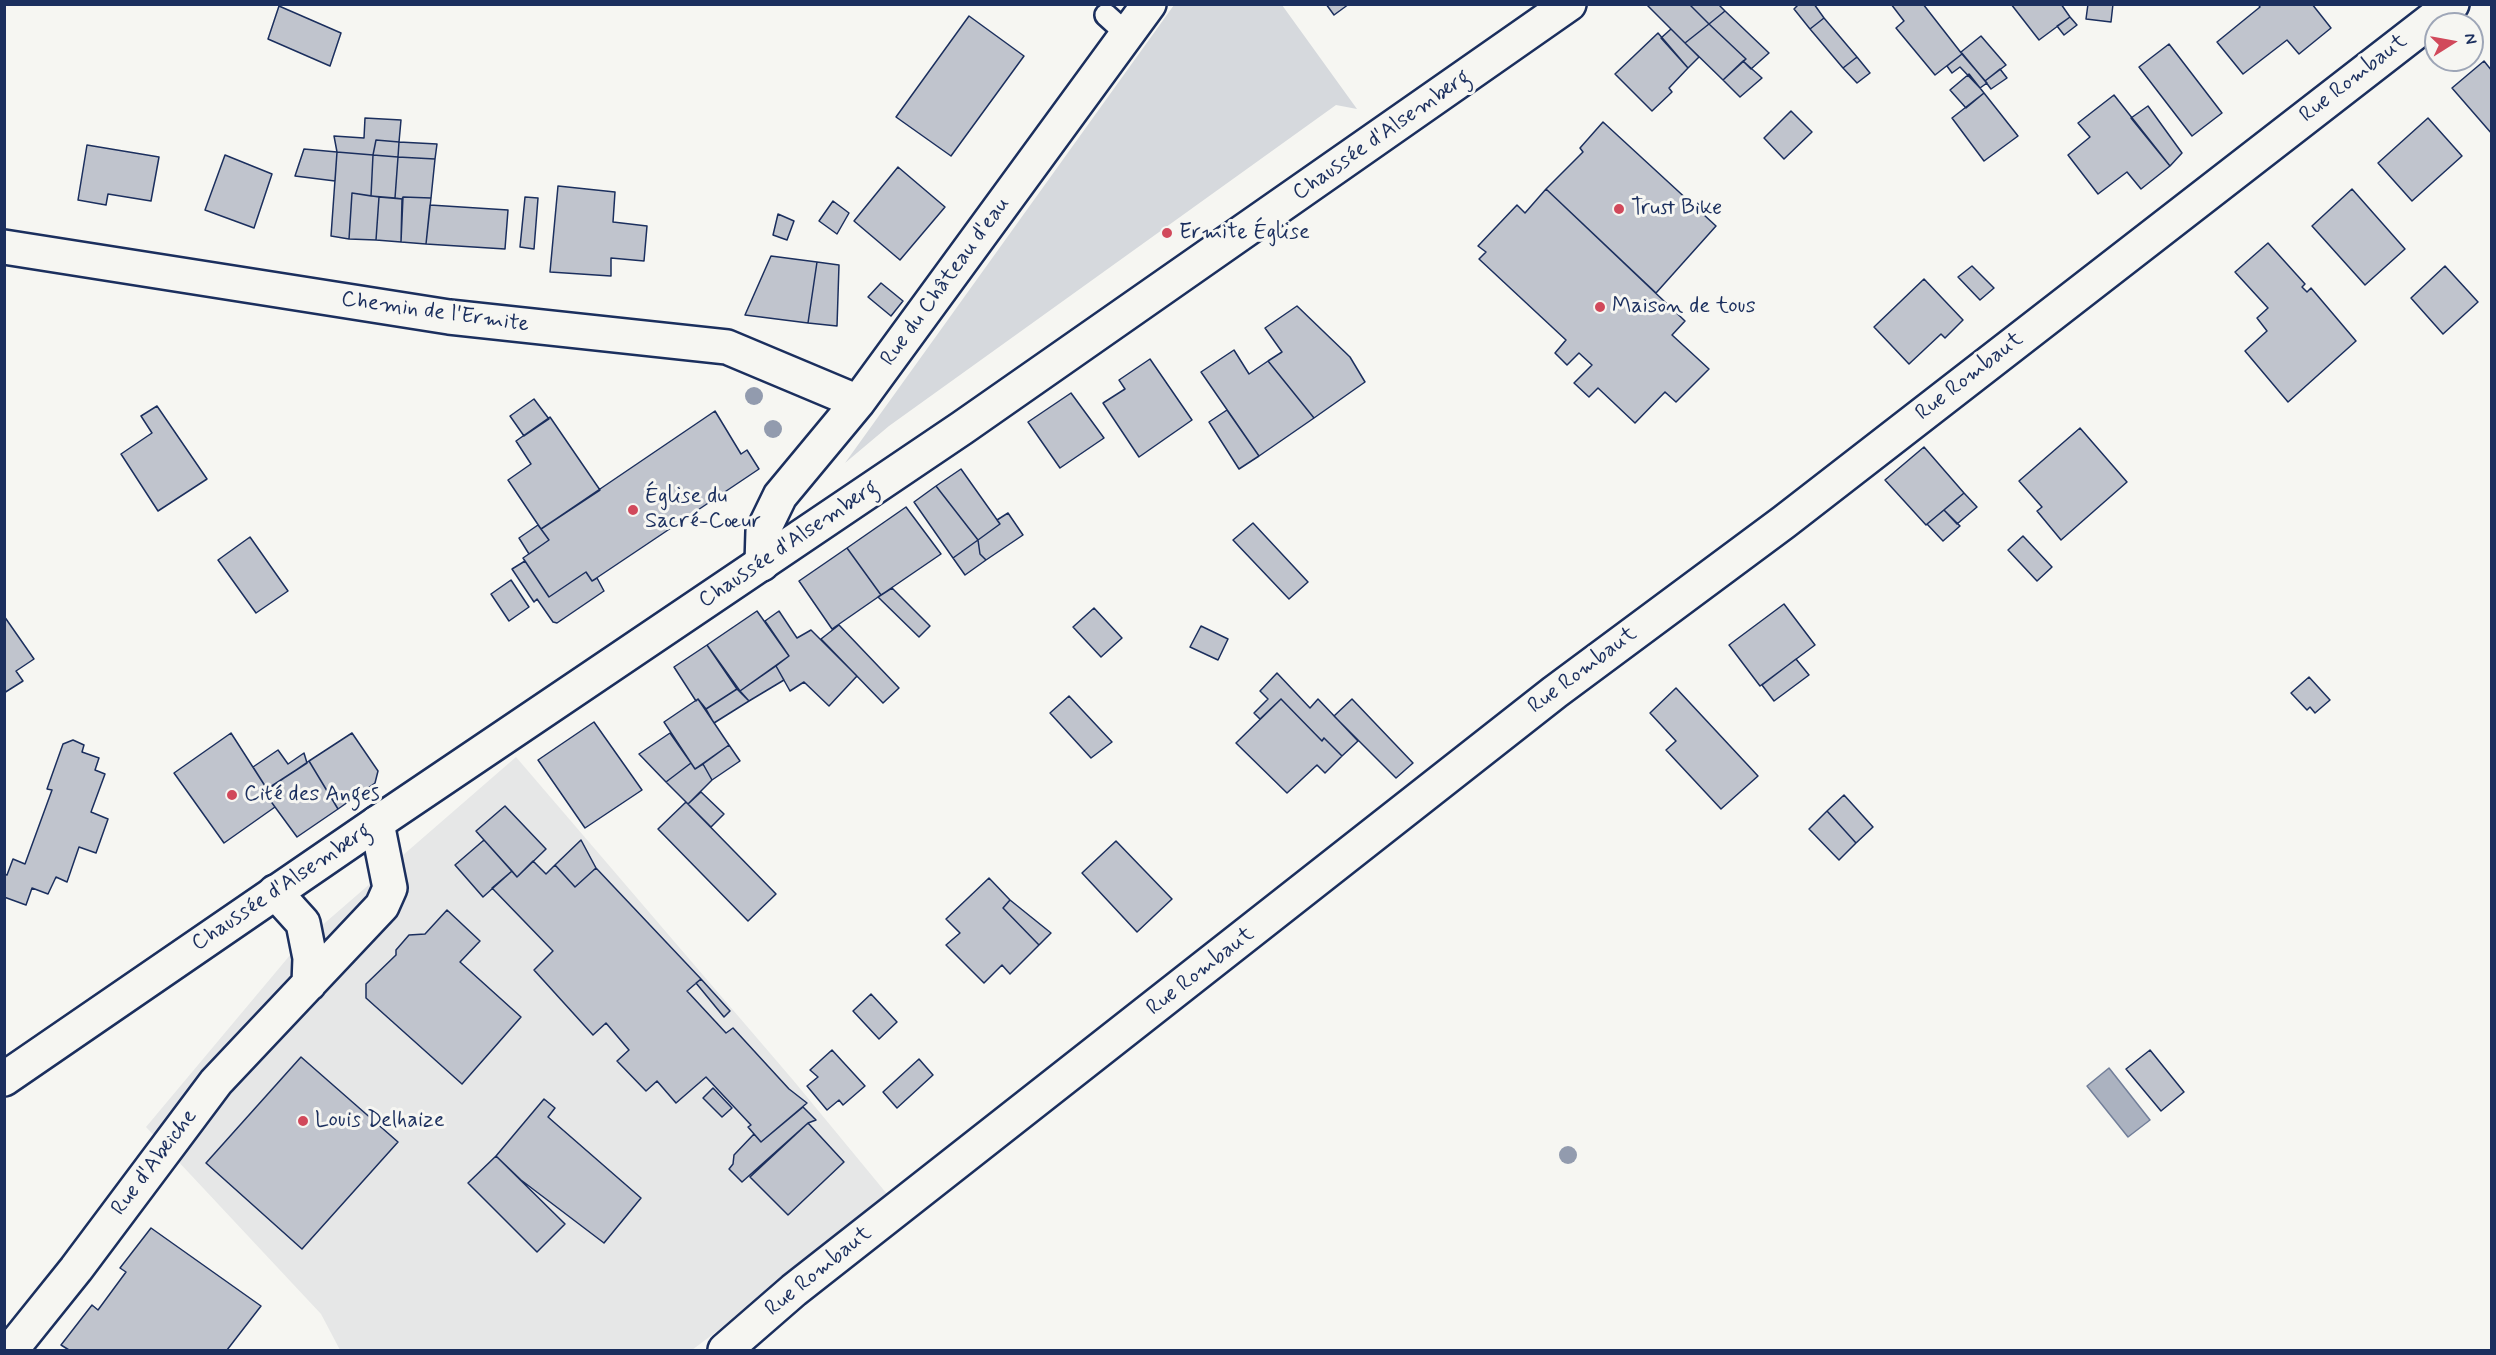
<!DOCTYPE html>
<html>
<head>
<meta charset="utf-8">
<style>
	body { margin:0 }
	#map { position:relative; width:2496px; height:1355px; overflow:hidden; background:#f6f6f2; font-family:Mynerve,sans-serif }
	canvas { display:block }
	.frame { position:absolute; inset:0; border:6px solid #1b2f5e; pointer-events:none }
	.north { position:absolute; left:2424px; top:12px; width:60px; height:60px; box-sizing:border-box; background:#f6f6f2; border:2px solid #9ea6b7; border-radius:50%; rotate:79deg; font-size:16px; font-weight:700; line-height:24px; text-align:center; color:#1b2f5e }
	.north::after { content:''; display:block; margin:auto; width:21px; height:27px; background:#d1495b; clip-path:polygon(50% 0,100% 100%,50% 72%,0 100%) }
</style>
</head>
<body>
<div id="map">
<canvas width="2496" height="1355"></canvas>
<div class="frame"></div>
<div class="north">N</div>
</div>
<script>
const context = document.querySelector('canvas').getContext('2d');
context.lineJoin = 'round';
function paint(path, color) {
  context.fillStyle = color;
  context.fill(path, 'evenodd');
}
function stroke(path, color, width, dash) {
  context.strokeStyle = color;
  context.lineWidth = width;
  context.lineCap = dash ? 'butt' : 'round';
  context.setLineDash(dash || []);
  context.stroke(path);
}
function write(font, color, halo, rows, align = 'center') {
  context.font = font + ' Mynerve,sans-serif';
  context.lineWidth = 6;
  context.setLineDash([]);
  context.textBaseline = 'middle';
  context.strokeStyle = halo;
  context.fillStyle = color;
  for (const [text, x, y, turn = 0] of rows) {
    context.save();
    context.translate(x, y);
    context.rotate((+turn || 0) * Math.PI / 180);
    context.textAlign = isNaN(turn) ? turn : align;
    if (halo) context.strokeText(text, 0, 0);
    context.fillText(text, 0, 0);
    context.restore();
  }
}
const built = new Path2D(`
	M516,757L793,1080L892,1200L692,1350H340L321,1314L146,1127L296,948Z`);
const green = new Path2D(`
	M1174,5H1282L1357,109L1336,105L889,426L845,463Z`);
const water = new Path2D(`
	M2109,1068L2150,1120L2128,1137L2087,1086Z`);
const building = new Path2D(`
	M1326,4H1349L1334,15Z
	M1646,4H1689L1709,24L1685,43Z
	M1689,4H1718L1725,11L1709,24Z
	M1799,4H1814L1824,18L1810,29L1794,9Z
	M1891,4H1923L1962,54L1935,75L1896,28L1904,21Z
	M2011,4H2061L2070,17L2039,40Z
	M2088,4H2113L2111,22L2086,19Z
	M2258,4H2312L2331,28L2299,54L2287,40L2243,74L2217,42L2260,7Z
	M279,6L341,33L330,66L268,39Z
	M1725,11L1769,53L1751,69L1743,61L1746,59L1709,24Z
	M969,16L1024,56L951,156L896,117Z
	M2070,17L2077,25L2064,35L2057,26Z
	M1824,18L1857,57L1843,68L1810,29Z
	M1709,24L1746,59L1723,80L1685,43Z
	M1671,29L1699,57L1688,68L1661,38Z
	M1658,33L1688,68L1669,88L1672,92L1652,111L1615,74Z
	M1981,36L2006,65L1985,81L1961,52Z
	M2169,44L2222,113L2192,136L2139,67Z
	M1962,54L1987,83L1980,88L1960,67L1952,73L1947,66Z
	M1857,57L1870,73L1857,83L1843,68Z
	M1743,61L1762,78L1740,97L1723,80Z
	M2484,61L2492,71V134L2452,88Z
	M2000,69L2007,78L1991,89L1985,81Z
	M1969,74L1984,93L1966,108L1950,90Z
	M1984,93L2018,136L1984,161L1952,118Z
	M2114,95L2170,166L2141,189L2127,172L2098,194L2068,155L2090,137L2078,123Z
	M2148,106L2182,153L2170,166L2131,118Z
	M1791,111L1812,132L1784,159L1764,138Z
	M365,118L401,120L399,142L376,140L373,155L337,152L334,136L364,138Z
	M2428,118L2462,156L2412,201L2378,163Z
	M1603,122L1716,226L1656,293L1546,189L1583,152L1580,148Z
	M376,140L399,142L398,157L373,155Z
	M399,142L437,144L435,159L398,157Z
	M87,145L159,157L151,201L108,194L106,205L78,200Z
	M304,149L337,152L335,181L295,176Z
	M337,152L373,155L371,196L352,193L349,239L331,236Z
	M225,155L272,174L254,228L205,210Z
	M373,155L398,157L395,198L371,196Z
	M398,157L435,159L431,198L403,197L402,199L395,198Z
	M898,167L945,207L900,260L854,221Z
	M558,186L615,192L613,222L647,226L644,261L611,258V276L550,272Z
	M1546,189L1685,321L1672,335L1709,369L1676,402L1665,392L1635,423L1598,388L1589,397L1574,383L1592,365L1579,353L1567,365L1555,353L1566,340L1479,259L1486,252L1478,246L1517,205L1525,213Z
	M2352,189L2405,249L2365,285L2312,226Z
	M352,193L379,197L376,240L349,239Z
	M379,197L402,199L401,242L376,240Z
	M403,197L431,198L426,244L401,242Z
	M525,197L538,198L534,249L520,247Z
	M833,201L849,213L837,234L819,221Z
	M430,205L508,210L505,249L426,244Z
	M778,214L794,221L787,240L773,235Z
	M2268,243L2305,284L2302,287L2307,292L2311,288L2356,341L2288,402L2245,351L2267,331L2257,318L2268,308L2235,272Z
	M771,256L817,262L808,323L745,315Z
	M817,262L839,265L837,326L808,323Z
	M1972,266L1994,288L1980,300L1958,277Z
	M2445,266L2478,302L2443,334L2411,298Z
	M1924,279L1963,320L1945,338L1941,334L1909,364L1874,327Z
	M881,283L903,301L891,316L868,297Z
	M1297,306L1350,357L1365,382L1314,418L1268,361L1282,352L1265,328Z
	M1234,350L1249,374L1268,361L1314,418L1259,456L1201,372Z
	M1150,359L1192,420L1139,457L1103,403L1125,389L1119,380Z
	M1071,393L1104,438L1060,468L1028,422Z
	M534,399L549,419L524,436L510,416Z
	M157,406L207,479L158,511L121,454L152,433L141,416Z
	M1227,410L1259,456L1239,469L1209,422Z
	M715,411L741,454L747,450L759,469L592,581L586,572L549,597L523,558L549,540L541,529Z
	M550,417L600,490L541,529L508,480L531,464L516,441Z
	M2080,428L2127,482L2061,540L2037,511L2042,507L2019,481Z
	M1924,447L1964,493L1926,525L1885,480Z
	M961,469L1000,524L978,540L936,486Z
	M936,486L978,540L953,558L914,502Z
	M1964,493L1977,507L1957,524L1944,510Z
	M906,507L941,554L881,595L847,548Z
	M1944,510L1960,526L1943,541L1927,524Z
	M1008,513L1023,535L986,560L980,554L978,540L1000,524L997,520Z
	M1253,523L1308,582L1289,599L1233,540Z
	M538,525L549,540L529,554L519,538Z
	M2023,536L2052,567L2037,581L2008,550Z
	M250,537L288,591L256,613L218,560Z
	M978,540L980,554L986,560L965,575L953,558Z
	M847,548L881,595L832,629L799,581Z
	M525,561L549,597L586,572L592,581L597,578L604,591L557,623L553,622L537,599L534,602L512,569Z
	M511,580L529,607L509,621L491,594Z
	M892,588L930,626L919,637L878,597Z
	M1784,604L1815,645L1760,686L1729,645Z
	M1094,608L1122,638L1101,657L1073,627Z
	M757,611L789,656L740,691L707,645Z
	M779,611L797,638L811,630L857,676L829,706L804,682L790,691L776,666L789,656L765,621Z
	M4,616L34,659L16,671L23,681L4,693Z
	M839,625L899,688L883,703L821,639Z
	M1201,626L1228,639L1218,660L1190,647Z
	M707,645L737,689L706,709L698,699L696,701L674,667Z
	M1796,659L1809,675L1774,701L1762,685Z
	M776,666L784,680L749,701L740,691Z
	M1277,673L1310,708L1318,699L1358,741L1342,756L1324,738L1322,741L1281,699L1260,719L1254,713L1268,699L1260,691Z
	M2309,677L2330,700L2315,713L2310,707L2307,710L2291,693Z
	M1676,688L1758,776L1721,809L1666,750L1676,741L1650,713Z
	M737,689L749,701L714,723L706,709Z
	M1069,696L1112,742L1091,758L1050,713Z
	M698,699L729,745L695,769L664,722Z
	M1281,699L1322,741L1324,738L1342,756L1325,773L1317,765L1287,793L1236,743Z
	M1352,699L1413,763L1396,778L1334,716Z
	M594,722L642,790L585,828L538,760Z
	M231,733L267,789L264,792L275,807L224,843L174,773Z
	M352,733L378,771L375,783L338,809L309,761Z
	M670,733L691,763L666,782L639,754Z
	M73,740L84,745L82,752L99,758L95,770L105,774L91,812L108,819L96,853L79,847L67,882L56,877L48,894L32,888L26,905L4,897V874L7,875L13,859L25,864L52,790L47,789L63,744Z
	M729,745L740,761L712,780L703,764Z
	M278,750L288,764L304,753L307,763L267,789L253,767Z
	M309,761L338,809L297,837L264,792Z
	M691,763L695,769L703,764L712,780L688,804L666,782Z
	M701,792L724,814L711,827L688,804Z
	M1844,795L1873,827L1856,843L1827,811Z
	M686,802L776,894L748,921L658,829Z
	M505,806L546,849L517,877L476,831Z
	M1827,811L1856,843L1839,860L1809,829Z
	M484,840L512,871L483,897L455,865Z
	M581,840L596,868L575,887L555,865Z
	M1116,841L1172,899L1137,932L1082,873Z
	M533,861L546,874L555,865L575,887L596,868L701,979L687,991L726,1033L733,1028L789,1089L807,1103L761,1142L748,1127L751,1125L706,1077L676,1103L657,1081L646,1091L617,1061L629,1050L606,1023L593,1035L534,970L553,951L492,888L512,871L517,877Z
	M989,878L1010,900L1003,908L1039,945L1010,974L1002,965L984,983L946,945L960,933L946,919Z
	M1010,900L1051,933L1039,945L1003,908Z
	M447,910L480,941L460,962L521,1017L462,1084L366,998V984L396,955V950L409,935L425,934Z
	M701,979L730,1011L724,1017L696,983Z
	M871,994L897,1022L879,1039L853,1011Z
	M832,1050L865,1086L843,1105L839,1100L827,1110L807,1086L818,1077L810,1070Z
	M2150,1050L2184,1092L2161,1111L2126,1069Z
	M301,1057L398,1142L302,1249L206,1163Z
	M919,1059L933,1075L897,1108L883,1092Z
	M713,1088L732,1108L722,1117L703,1098Z
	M544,1099L555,1108L548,1117L641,1198L604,1243L521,1180L496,1156Z
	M803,1107L816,1120L808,1123L742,1182L729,1169L733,1164L734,1155L754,1134L761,1142Z
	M808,1123L844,1162L788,1215L750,1177Z
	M496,1156L565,1224L537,1252L468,1183Z
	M151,1228L261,1306L227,1350H69L61,1345L92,1305L98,1310L126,1272L120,1268Z`);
const service = new Path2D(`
	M1106,15L1127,34`);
const minor = new Path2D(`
	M4,247L449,317L727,347L858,402
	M762,564L763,531L780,496L858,402L1149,4
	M275,892L303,923L310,958L309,984
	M11,1350L76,1269L216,1082L382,906L390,888L377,823
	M725,1350L794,1290L1555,692L1784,522L2452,4`);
const secondary = new Path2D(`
	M4,1079L377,823L962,428L1569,4`);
const trees = [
	[754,396],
	[773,429],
	[1568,1155]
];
const markers = [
	[1619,209,6,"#d1495b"],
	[1167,233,6,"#d1495b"],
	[1600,307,6,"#d1495b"],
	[633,510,6,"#d1495b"],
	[232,795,6,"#d1495b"],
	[303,1121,6,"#d1495b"]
];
const streetNames = [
	["Rue Rombaut",2354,79,-38],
	["Chaussée d'Alsemberg",1382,136,-35],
	["Rue du Château d'eau",946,282,-54],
	["Chemin de l'Ermite",435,313,8],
	["Rue Rombaut",1970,377,-38],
	["Chaussée d'Alsemberg",789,545,-34],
	["Rue Rombaut",1583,671,-37],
	["Chaussée d'Alsemberg",282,888,-34],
	["Rue Rombaut",1201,972,-38],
	["Rue d'Abeiche",155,1163,-53],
	["Rue Rombaut",819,1272,-39]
];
const poiNames = [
	["Trust Bike",1631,209],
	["Ermite Église",1179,233],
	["Maison de tous",1612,307],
	["Église du",645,497],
	["Sacré-Cœur",645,522],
	["Cité des Anges",244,795],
	["Louis Delhaize",315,1121]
];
paint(built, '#e6e7e7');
paint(green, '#d6d9dd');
paint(water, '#abb2c0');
stroke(water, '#717e99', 1.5);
paint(building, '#c0c4cd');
stroke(building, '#1b2f5e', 1.5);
stroke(service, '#1b2f5e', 26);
stroke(minor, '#1b2f5e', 38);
stroke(secondary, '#1b2f5e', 38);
stroke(service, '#f6f6f2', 21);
stroke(minor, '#f6f6f2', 33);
stroke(secondary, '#f6f6f2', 33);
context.fillStyle = '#929bae';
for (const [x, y] of trees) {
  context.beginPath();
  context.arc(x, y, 9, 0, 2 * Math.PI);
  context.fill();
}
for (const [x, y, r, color] of markers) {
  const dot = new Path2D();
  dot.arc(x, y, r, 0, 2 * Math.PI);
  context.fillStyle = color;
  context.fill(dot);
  stroke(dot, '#f6f6f2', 2);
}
write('22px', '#1b2f5e', '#f6f6f2', streetNames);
write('22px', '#1b2f5e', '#f6f6f2', poiNames, 'left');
</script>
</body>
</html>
